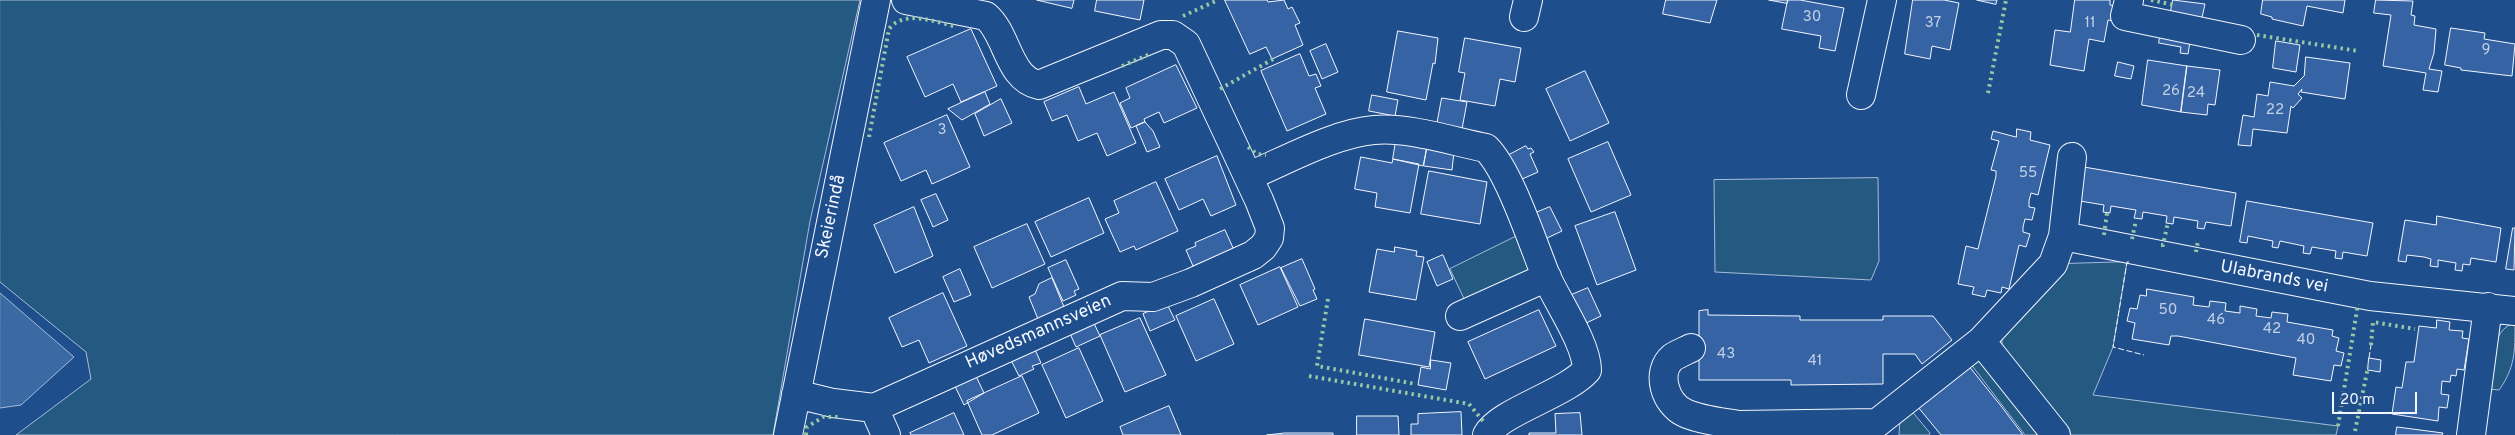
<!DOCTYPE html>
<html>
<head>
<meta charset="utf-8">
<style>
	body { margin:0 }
	#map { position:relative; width:2515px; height:435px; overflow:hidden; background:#1f4e8c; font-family:Overpass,sans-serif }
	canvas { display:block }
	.scale { position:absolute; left:2332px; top:392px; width:85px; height:22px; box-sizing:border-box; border:2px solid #f2f6ff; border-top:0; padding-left:6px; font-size:15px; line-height:18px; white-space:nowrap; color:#f2f6ff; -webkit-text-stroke:4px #1f4e8c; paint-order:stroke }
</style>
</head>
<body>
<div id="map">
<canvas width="2515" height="435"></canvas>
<div class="scale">20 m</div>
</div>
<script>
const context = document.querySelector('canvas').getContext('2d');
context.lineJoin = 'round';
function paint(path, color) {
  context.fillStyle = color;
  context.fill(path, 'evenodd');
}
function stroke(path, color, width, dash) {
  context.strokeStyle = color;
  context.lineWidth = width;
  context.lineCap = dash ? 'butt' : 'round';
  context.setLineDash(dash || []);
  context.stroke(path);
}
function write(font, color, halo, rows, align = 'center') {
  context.font = font + ' Overpass,sans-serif';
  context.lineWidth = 4;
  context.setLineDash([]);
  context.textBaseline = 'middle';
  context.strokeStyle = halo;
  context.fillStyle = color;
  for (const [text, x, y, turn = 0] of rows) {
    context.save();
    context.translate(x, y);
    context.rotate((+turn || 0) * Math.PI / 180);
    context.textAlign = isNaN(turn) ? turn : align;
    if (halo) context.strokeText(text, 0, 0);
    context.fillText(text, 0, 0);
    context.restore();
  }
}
const green = new Path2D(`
	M0,0H860L810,221L773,435H16L91,379L86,352L0,282Z
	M1878,178L1879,261L1871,280L1715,272L1714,180Z
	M1517,236L1531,261L1530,275L1467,305L1450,269Z
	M2127,262L2113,347L2093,395L2338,426L2336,435H2071L2002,345V337L2059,264Z
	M2515,323C2515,352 2515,368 2499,390L2488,389C2492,368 2490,328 2515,323Z
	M1982,358L2048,435H2025L1970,363Z
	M1910,409L1930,433L1929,435H1899L1900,418Z`);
const water = new Path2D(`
	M0,293L74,357L21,405L0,408Z`);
const building = new Path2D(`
	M1037,0H1074L1072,8Z
	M1097,0H1144L1140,20L1095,11Z
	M1225,0H1267L1268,2L1284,0L1288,9L1292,7L1300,23L1295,25L1303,45L1272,59L1266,47L1250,54Z
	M1666,0H1717L1710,23L1663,14Z
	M1769,0H1788L1787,3Z
	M1788,0H1800L1844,8L1835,51L1819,48L1821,36L1782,29Z
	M1913,0H1944L1959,3L1950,50L1932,46L1930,59L1905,54Z
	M1977,0H1997L1996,4Z
	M2075,0H2110V5L2116,6L2113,21L2108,20L2104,42L2089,39L2084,71L2050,65L2055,30L2070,32Z
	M2173,0L2205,4L2201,22L2170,16Z
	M2263,0H2345L2343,13L2307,6L2303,26L2272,19V17L2261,14Z
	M2376,0L2413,1L2411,15L2415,16L2414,25L2436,29L2434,53L2429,69L2442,71L2438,92L2423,90L2426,73L2383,66L2391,15L2374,13Z
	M2451,28L2485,33L2484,39L2515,44L2512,76L2461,70V68L2445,65Z
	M971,29L997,86L961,102L953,84L925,97L907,57Z
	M2161,30L2191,35L2188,54L2180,53L2181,47L2159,43Z
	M1398,31L1438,38L1435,64L1433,63L1426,100L1387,92Z
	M1465,38L1521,48L1515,82L1500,79L1495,106L1460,100L1465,73L1459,72Z
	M2276,41L2300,45L2296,72L2273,68Z
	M1326,44L1338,72L1322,79L1310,51Z
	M1300,54L1309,76L1316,74L1321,86L1315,88L1326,114L1287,131L1261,71Z
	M2306,57L2350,63L2345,99L2301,92L2302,89L2298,94L2302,98L2293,108L2291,106L2287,133L2253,129L2251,146L2238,145L2243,115L2254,117L2257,94L2268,96L2270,82L2294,86L2304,76Z
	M2148,60L2187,66L2181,112L2142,105Z
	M2118,62L2134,66L2131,79L2115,76Z
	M1176,65L1197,108L1164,123L1159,112L1144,119L1145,122L1131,128L1120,103L1130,98L1126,88Z
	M2187,66L2220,70L2215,105L2208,104L2207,115L2181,112Z
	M1585,71L1609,123L1570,141L1546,89Z
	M1079,87L1086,104L1114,92L1136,143L1107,156L1097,133L1078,141L1067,115L1052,121L1044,102Z
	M985,92L990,104L962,120L948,109Z
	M1372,95L1398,100L1395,116L1369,111Z
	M1442,98L1467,102L1462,129L1437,125Z
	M1001,99L1012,123L984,136L975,114Z
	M947,115L970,167L932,184L926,170L901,181L884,143Z
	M1145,122L1153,131L1160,147L1147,152L1136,126Z
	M2017,129L2031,132L2030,140L2050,145L2038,195L2031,193L2029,201V207L2035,208L2032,220L2025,219L2023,227V232L2030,234L2026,247L2019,245L2009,289L2002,287L2001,293L1987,290L1985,297L1972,294L1974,287L1958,284L1966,246L1978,249L1996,176V171L1991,170L1999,141L1991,139L1993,131L2016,137Z
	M1396,141L1427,147L1423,166L1393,159Z
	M1608,142L1631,195L1591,212L1568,159Z
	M1526,146L1528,149L1531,148L1534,152L1530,154L1538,172L1520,180L1509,155Z
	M1427,148L1454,152L1452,170L1424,166Z
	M1217,156L1236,205L1211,216L1203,199L1179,210L1165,179Z
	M1361,157L1392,163L1393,159L1419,164L1410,213L1375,207L1377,193L1355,189Z
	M2078,166L2236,193L2231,226L2206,222L2204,229L2197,228L2198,221L2174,217L2173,224L2166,223L2167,216L2143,212L2142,219L2134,218L2136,210L2111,206L2110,213L2103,212L2104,205L2080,201Z
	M1429,171L1487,182L1480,224L1421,214Z
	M1156,182L1178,231L1136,250L1134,246L1120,252L1105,219L1119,213L1114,201Z
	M936,194L948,220L933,227L921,200Z
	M1089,198L1104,233L1051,257L1035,222Z
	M2247,201L2373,223L2367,256L2343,252L2342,259L2335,258L2336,251L2312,247L2310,254L2303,253L2304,246L2280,241L2278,248L2272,247L2273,241L2248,236L2247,243L2240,242Z
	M914,207L933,256L895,273L874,225Z
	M1550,207L1562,231L1545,239L1533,214Z
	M1615,212L1636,270L1597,285L1575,226Z
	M2437,216L2501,228L2496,262L2471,258L2470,265L2463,264L2462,271L2455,270L2456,263L2438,260V267L2430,266L2431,259L2424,257L2407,255L2406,262L2398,261L2405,220L2436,225Z
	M1027,224L1045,264L992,288L974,247Z
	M2513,228H2515L2514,270L2506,269Z
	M1225,230L1234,250L1193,266L1186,250L1196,246L1195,243Z
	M1395,247L1417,251L1416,256L1424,257L1416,300L1369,292L1377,249L1394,252Z
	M1443,255L1453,279L1437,286L1427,262Z
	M1302,259L1315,289L1313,290L1317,299L1300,306L1281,268Z
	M1066,260L1079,289L1074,291L1076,295L1063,301L1048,268Z
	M1280,267L1298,307L1258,325L1240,285Z
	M960,269L971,295L954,302L943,277Z
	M1052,278L1064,307L1038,319L1029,297L1035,294L1039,284Z
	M1588,288L1601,316L1582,325L1569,296Z
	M2147,289L2194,297L2193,305L2209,307L2210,301L2226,303L2225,311L2240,313V306L2257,309L2256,316L2271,318L2272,312L2288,314L2287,322L2333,330L2332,336L2339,338L2336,351L2344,353L2341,366L2334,365L2331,381L2293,375L2296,358L2178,336H2171L2169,345L2132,339L2135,323L2127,321L2130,308L2137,309L2140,295L2146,296Z
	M943,293L967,346L929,363L919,340L902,347L889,318Z
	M1214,299L1234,344L1196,361L1176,316Z
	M1167,304L1175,320L1150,331L1143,314Z
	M1539,310L1556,346L1485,379L1468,342Z
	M1708,310V315L1800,316V320H1883V316H1933L1952,340L1922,364L1915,354H1883V384L1791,385V380H1699V311Z
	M1140,318L1166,375L1125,392L1100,335Z
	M1092,319L1100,336L1076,347L1068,329Z
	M1365,319L1435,332L1429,367L1359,355Z
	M2437,320L2450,322L2449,330L2463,331L2462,338L2469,339L2464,370L2457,369L2456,376L2451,375L2450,382L2442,381L2441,394L2449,395L2447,408L2439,407L2438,421L2392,414L2396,387L2402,388L2406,362H2414L2419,326L2436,328Z
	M1033,345L1041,363L1032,366L1034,369L1019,376L1009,356Z
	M1079,348L1103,401L1066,418L1042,365Z
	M2369,358L2381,360L2380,372L2368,370Z
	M1431,360L1451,363L1446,390L1418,385L1421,367L1430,369Z
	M1968,365L2001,406L2023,435H1941L1918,407Z
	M974,372L984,393L964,405L953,382Z
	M1022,376L1039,413L992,435H982L967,401Z
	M1169,406L1181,435H1123L1120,427Z
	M1461,412L1462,435H1411V424H1418V414Z
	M954,413L964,435H911L910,433Z
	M1580,413L1582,435H1529V433H1556L1555,414Z
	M1357,416H1398L1399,435H1357Z
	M2397,427L2443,433L2442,435H2396Z
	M1285,433H1333V435H1267Z`);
const minor = new Path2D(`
	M2129,0L2125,16L2241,40
	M1524,17L1528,0
	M1861,95L1882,0
	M1249,176C1285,161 1335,133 1374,130C1410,127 1451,141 1486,148C1509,170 1533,244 1546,276C1557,301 1587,344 1587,370C1566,394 1499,412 1487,435
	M2063,236L2072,157
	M1460,316L1547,277
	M1981,341L2056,435
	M1691,348C1685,351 1678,354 1673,357C1655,372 1665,404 1685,413C1700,420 1721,422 1738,425
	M796,394L833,403L874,408L1122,296L1153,297L1191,283L1253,255L1263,247L1269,238L1270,228L1259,200L1186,44L1173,35H1161L1039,85C1008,79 1008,35 986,16L906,0
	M874,408L886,435
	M788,435L876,0
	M1737,435L1738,425L1877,423L1981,341L2053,264L2063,236L2370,296L2515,311
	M2471,435L2488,307`);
const hedge = new Path2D(`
	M2151,0L2174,5
	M1183,16L1218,0
	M2257,35L2358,51
	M1122,66L1150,54
	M1220,89L1275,58
	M1988,93L2006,0
	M869,137L889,29C904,9 936,22 957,27
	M1248,147L1257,154L1266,155
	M2104,235L2107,213
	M2132,239L2136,220
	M2161,245H2163L2168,222
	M2196,252L2198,241
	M1328,299L1317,366L1416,384
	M2371,345L2373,322L2415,329
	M1309,376L1469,404L1483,421
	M2338,426L2358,304
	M2355,431L2368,367
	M806,435L807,427L823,417H839`);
const fence = new Path2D(`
	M2129,262H2127L2113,347L2144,355
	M2369,358L2371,345`);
const numberNames = [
	["30",1812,18],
	["37",1933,24],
	["11",2090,24],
	["9",2486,51],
	["26",2171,92],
	["24",2196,94],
	["22",2275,111],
	["3",942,131],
	["55",2028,174],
	["50",2168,311],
	["46",2216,321],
	["42",2272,330],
	["40",2306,341],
	["43",1726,355],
	["41",1815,362]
];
const streetNames = [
	["Skeierindå",832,217,-78],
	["Ulabrands vei",2274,278,11],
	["Høvedsmannsveien",1039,333,-24]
];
paint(green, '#245a82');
stroke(green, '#a8bbd7', 1);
paint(water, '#3b69a3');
stroke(water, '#a8bbd7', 1);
paint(building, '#3563a3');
stroke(building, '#f2f6ff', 1);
stroke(minor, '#f2f6ff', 30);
stroke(minor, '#1f4e8c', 28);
stroke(hedge, '#97c8a6', 4, [2.5, 4]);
stroke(fence, '#f2f6ff', 1, [6, 2.5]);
write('15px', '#c3d1e8', null, numberNames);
write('18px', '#f2f6ff', '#1f4e8c', streetNames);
</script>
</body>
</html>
